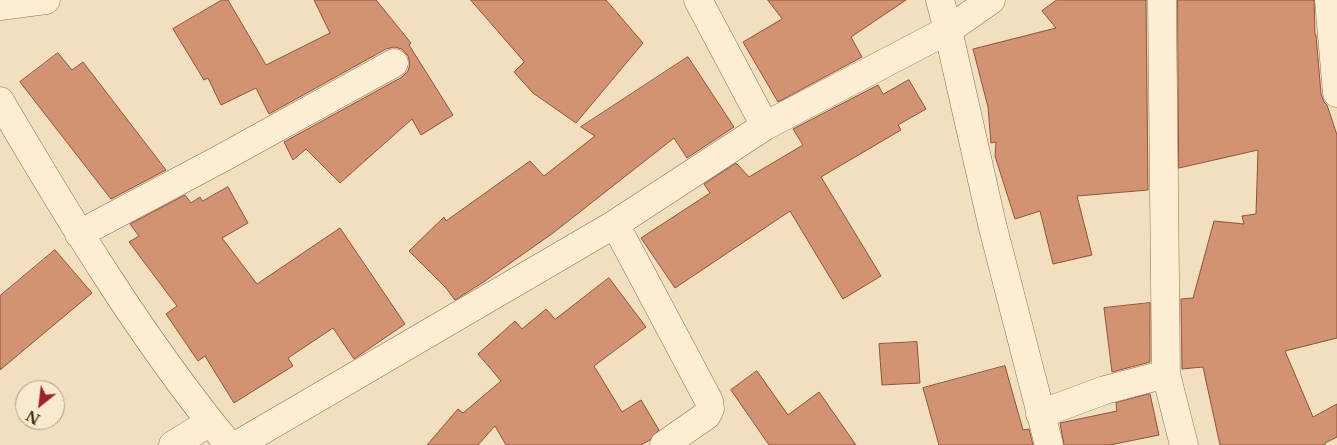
<!DOCTYPE html>
<html>
<head>
<meta charset="utf-8">
<style>
	body { margin:0 }
	#map { position:relative; width:1337px; height:445px; overflow:hidden; background:#f2dfbf; font-family:"Libre Baskerville",serif }
	canvas { display:block }
	.north { position:absolute; left:15px; top:380px; width:50px; height:50px; box-sizing:border-box; background:#f8eacf; border:1px solid #ac9c87; border-radius:50%; rotate:209deg; font-size:14px; font-weight:700; line-height:20px; text-align:center; color:#3a281c }
	.north::after { content:''; display:block; margin:auto; width:18px; height:22px; background:#a0212a; clip-path:polygon(50% 0,100% 100%,50% 72%,0 100%) }
</style>
</head>
<body>
<div id="map">
<canvas width="1337" height="445"></canvas>
<div class="north">N</div>
</div>
<script>
const context = document.querySelector('canvas').getContext('2d');
context.lineJoin = 'round';
function paint(path, color) {
  context.fillStyle = color;
  context.fill(path, 'evenodd');
}
function stroke(path, color, width, dash) {
  context.strokeStyle = color;
  context.lineWidth = width;
  context.lineCap = dash ? 'butt' : 'round';
  context.setLineDash(dash || []);
  context.stroke(path);
}
const building = new Path2D(`
	M222,0H228L266,65L330,33L314,0H376L411,43L409,45L453,115L421,135L412,119L340,183L306,149L293,160L284,142L402,77L408,71L410,64L408,56L402,49L394,47L386,49L269,114L256,88L221,105L208,78L204,80L173,29Z
	M471,0H606L643,43L576,123L533,93L514,72L524,62Z
	M768,0H906L851,37L862,57L778,102L743,42L782,19Z
	M1057,0H1146L1148,190L1077,196L1092,255L1053,264L1040,211L1015,219L995,156L996,142L991,143L988,107L973,49L1056,28L1042,11Z
	M1178,0H1314L1315,35H1316L1321,94L1324,102L1327,105L1337,135V338L1285,351L1313,417L1337,404V437L1325,443V445H1220L1203,367L1182,369L1181,299L1193,298L1214,221L1244,224L1242,216L1256,214L1258,150L1179,168Z
	M58,53L72,70L83,62L166,170L111,199L20,82Z
	M688,57L734,127L687,158L674,138L553,233L482,283L455,300L446,288L409,251L444,217L446,221L530,161L544,176L595,136L581,127Z
	M909,80L926,109L898,125L901,130L821,177L881,276L843,299L790,211L675,288L641,238L710,193L704,184L736,163L749,177L803,145L793,129L878,85L883,94Z
	M228,187L248,223L222,238L257,284L340,228L405,324L354,359L333,328L288,358L293,366L234,403L205,356L198,361L166,314L177,306L129,242L139,236L130,224L185,195L191,203L200,197L202,201Z
	M55,250L92,293L0,370V296Z
	M609,278L646,327L594,366L622,412L641,400L659,430L650,440L641,445H506L495,426L478,445H427L458,409L463,413L501,381L478,354L515,321L522,329L546,309L555,319Z
	M1150,303V362L1112,372L1104,308Z
	M917,342L920,383L882,385L879,344Z
	M1005,366L1023,430L1029,429L1033,445H939L923,388Z
	M757,371L788,415L819,392L856,445H769L731,390Z
	M1150,394L1159,435L1110,445H1064L1060,423L1117,411L1116,403Z`);
const minor = new Path2D(`
	M698,0L765,126
	M940,0L948,30L992,224L1049,445
	M1329,0L1337,93
	M0,6L46,0
	M0,101C70,220 141,338 229,445
	M615,224L709,401L710,409L707,415L664,445
	M79,234L224,157L394,63
	M1166,374L1184,445
	M1040,414L1105,390L1166,374L1162,0
	M173,445L210,422
	M237,445L615,224L765,126L948,30L991,0`);
paint(building, '#d39372');
stroke(building, '#8d553a', 1);
stroke(minor, '#8c6f56', 29);
stroke(minor, '#fcedd3', 28);
</script>
</body>
</html>
